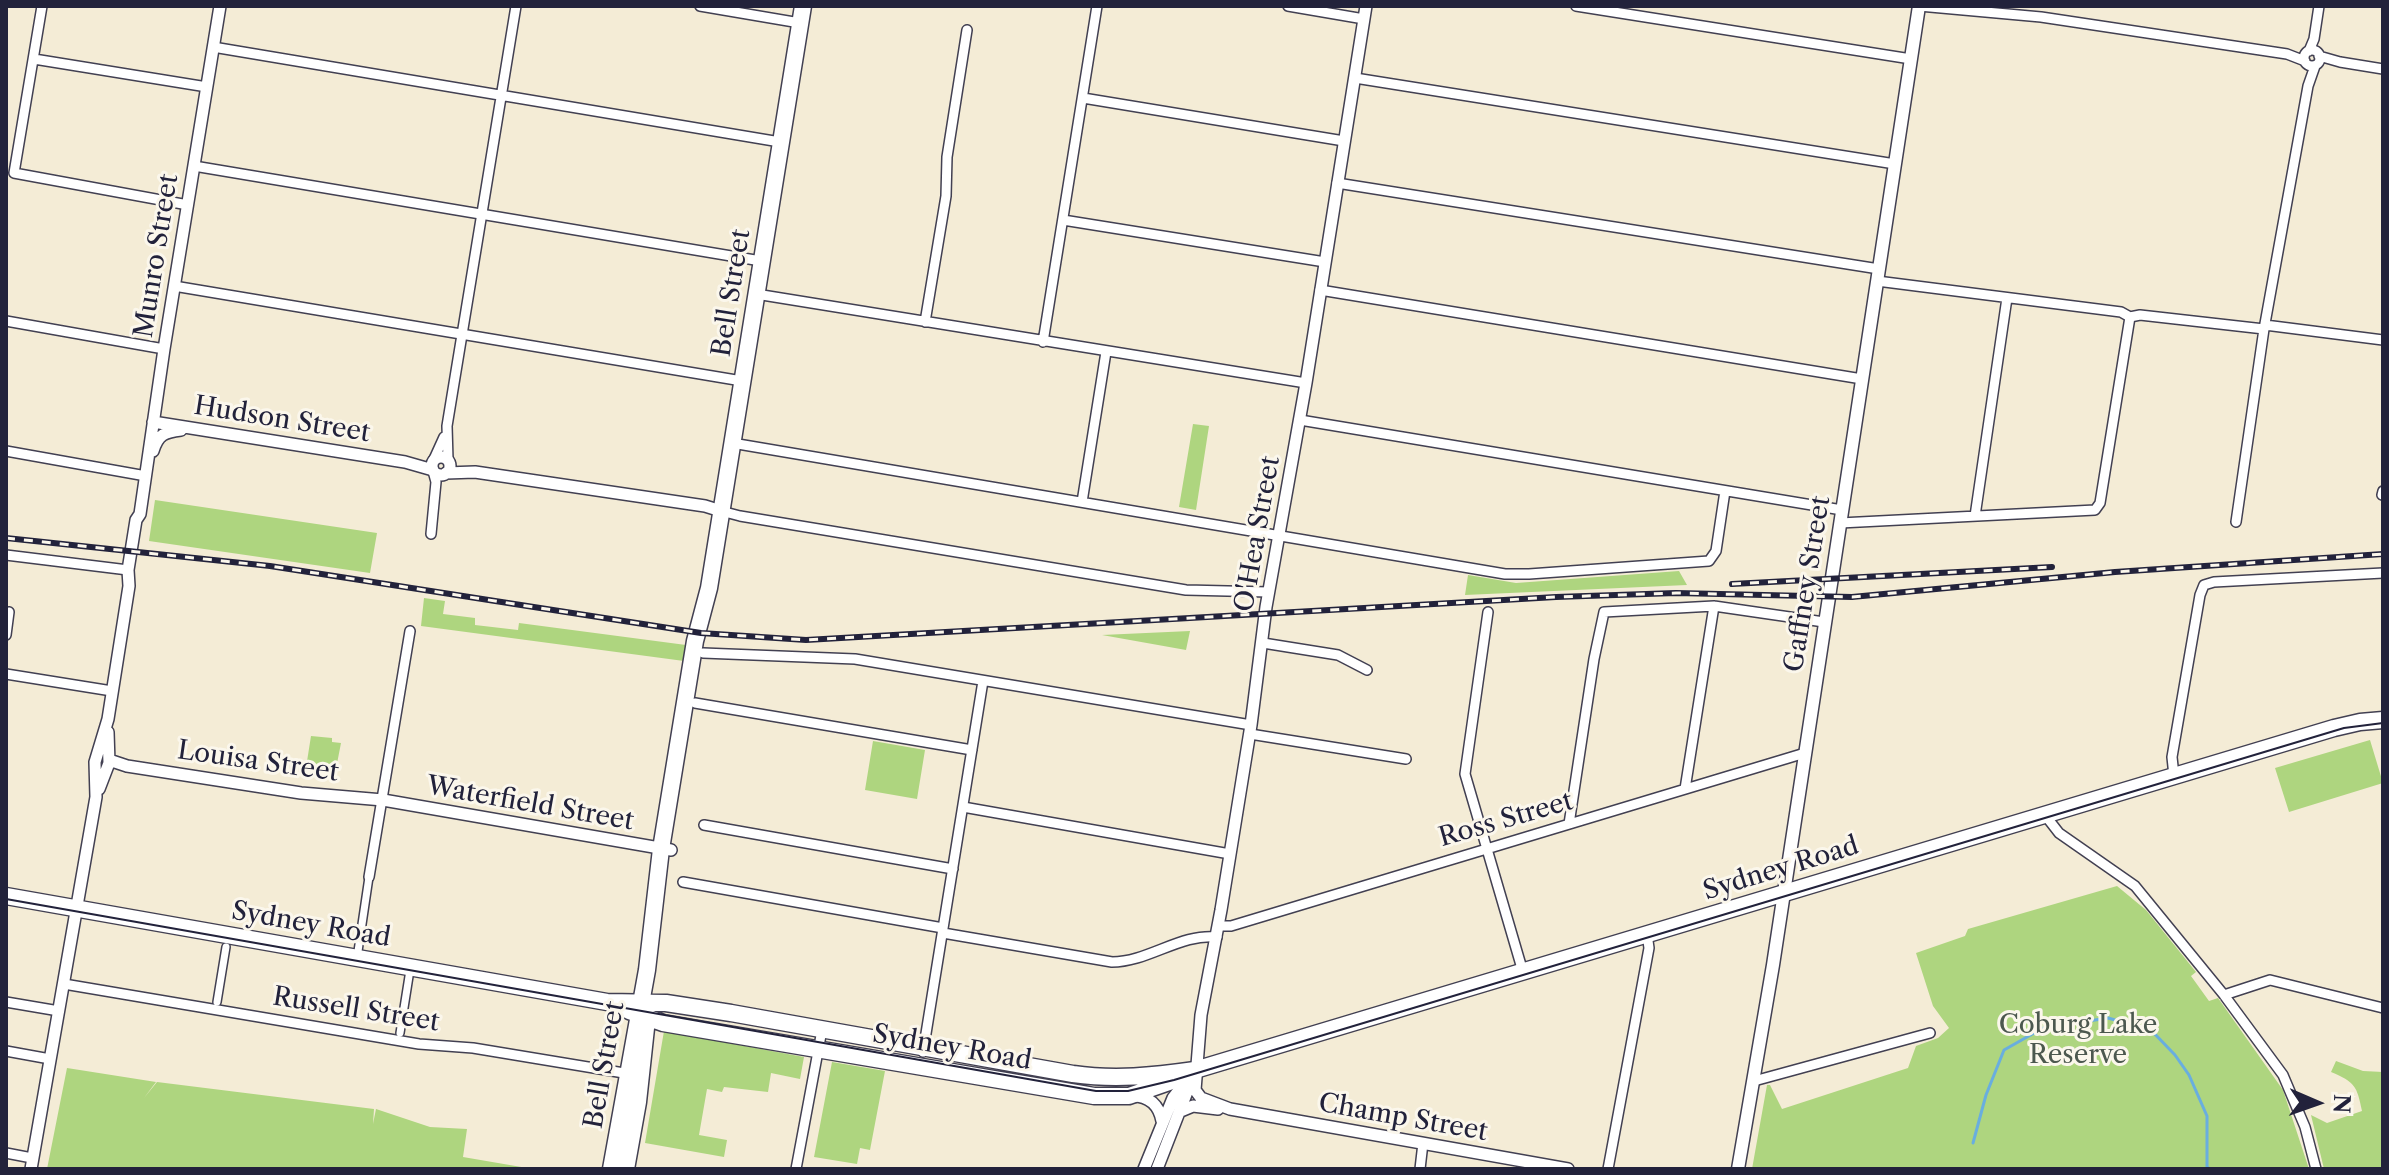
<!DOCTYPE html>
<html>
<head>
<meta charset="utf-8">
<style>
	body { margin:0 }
	#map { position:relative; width:2389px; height:1175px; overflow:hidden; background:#f4ecd6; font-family:"Libre Caslon Text",serif }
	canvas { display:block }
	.frame { position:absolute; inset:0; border:8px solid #22223b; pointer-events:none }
	.north { position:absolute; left:2277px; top:1063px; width:80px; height:80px; -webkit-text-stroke:6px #fbf7ec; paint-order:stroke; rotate:92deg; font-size:22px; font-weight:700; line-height:32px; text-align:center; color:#22223b }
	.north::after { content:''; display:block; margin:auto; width:28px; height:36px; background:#22223b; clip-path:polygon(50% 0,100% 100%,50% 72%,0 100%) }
</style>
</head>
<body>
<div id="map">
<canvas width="2389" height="1175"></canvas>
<div class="frame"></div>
<div class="north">N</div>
</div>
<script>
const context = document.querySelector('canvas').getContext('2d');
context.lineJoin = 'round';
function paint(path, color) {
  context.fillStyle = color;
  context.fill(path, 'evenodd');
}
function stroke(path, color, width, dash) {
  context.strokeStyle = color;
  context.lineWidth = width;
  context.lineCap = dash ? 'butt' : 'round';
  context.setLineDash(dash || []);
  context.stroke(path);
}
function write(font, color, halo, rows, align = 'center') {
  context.font = font + ' "Libre Caslon Text",serif';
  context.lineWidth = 6;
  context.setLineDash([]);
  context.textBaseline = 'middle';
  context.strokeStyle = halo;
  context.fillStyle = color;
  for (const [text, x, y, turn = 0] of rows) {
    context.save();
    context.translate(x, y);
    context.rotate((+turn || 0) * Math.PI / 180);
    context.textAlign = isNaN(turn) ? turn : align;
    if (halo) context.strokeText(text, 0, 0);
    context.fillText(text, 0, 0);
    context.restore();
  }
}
const green = new Path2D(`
	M1193,424L1209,426L1196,510L1179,507Z
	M155,500L377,533L370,573L149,541Z
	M1679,571L1687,585L1465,595L1468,575L1516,583Z
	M424,598L445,601L443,614L475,618V625L518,630L519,623L686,645L684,661L421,626Z
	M1190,631L1186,650L1102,635Z
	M311,736L332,738V742L341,743L334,779L305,774Z
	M2370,740L2383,783L2289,812L2275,768Z
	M873,741L925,750L917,799L865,790Z
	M2117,886L2146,910L2196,972L2191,976L2209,1001L2218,998L2283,1090L2309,1169H1752L1767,1085H1770L1782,1109L1908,1068L1916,1046L1938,1038L1949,1028L1933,1006L1916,953L1965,936L1968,929Z
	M664,1031L804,1057L800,1079L771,1073L768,1092L724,1087L722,1092L707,1089L699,1135L727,1140L724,1157L645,1143Z
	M2336,1061L2363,1071L2383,1072V1169H2324L2311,1115L2327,1123L2362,1111C2357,1086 2355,1082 2331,1072Z
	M832,1062L885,1071L870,1150L860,1148L857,1164L814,1157Z
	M67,1068L156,1082L144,1098L157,1082L374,1109L373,1124L376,1109L430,1127L467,1129L463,1157L533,1169H47Z`);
const stream = new Path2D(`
	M1973,1143L1986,1095L2004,1050L2043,1028L2108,1018L2151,1030L2175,1055L2189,1075L2207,1116V1167L2210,1169`);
const pedestrian = new Path2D(`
	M357,958L369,877
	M217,1002L226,947
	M400,1033L410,970`);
const minor = new Path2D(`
	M42,6L14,173L188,205
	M700,6L800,23
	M1288,6L1364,19
	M1576,6L1911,59
	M1919,6L2041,17L2287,54L2305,61
	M213,47L780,142
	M2304 58a8 8 0 1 1 16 0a8 8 0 1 1-16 0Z
	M2309,51L2314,39L2319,6
	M2319,56L2340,62L2383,69
	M34,59L207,87
	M1355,78L1895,164
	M1083,98L1344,141
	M194,166L761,261
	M1337,183L1879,269
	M1063,220L1325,262
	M1877,281L2121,312L2130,317L2140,315L2264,329
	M174,286L742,381
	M1320,290L1862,379
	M756,294L1306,383
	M6,321L164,349
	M925,322L946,196L947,157L967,30
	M2265,325L2383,340
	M1043,342L1097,6
	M1300,420L1842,510
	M732,443L1505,574H1529L1709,561L1716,551L1725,491
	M6,451L146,476
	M434,459L444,437
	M448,460L447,426L516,6
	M2382,495L2383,491
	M1082,502L1106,352
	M721,511L740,516L1186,590L1269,592
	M1975,516L2007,298
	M2236,522L2264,329L2308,86L2315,66
	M1840,523L2095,510L2100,503L2130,317
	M431,534L436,482L433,471
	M6,555L128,570
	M1488,612L1465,774L1523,972
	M6,635L9,612
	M1263,643L1338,655L1367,670
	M703,653L855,659L1251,725
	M6,674L112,691
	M695,703L972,750
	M1250,734L1406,759
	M2174,776L2172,757L2200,595L2204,585L2214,582L2383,573
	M1685,789L1714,606
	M963,807L1230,854
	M2045,815L2059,833L2135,886L2224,995L2283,1075L2305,1127L2316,1169
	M1569,824L1594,659L1604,612L1714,606L1824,622
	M704,825L953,869
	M369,877L410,631
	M683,882L943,928
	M1219,926H1231L1805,753
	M943,933L1112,962C1148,962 1181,933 1217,937
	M64,984L419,1044L473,1048L630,1074
	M2224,995L2270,980L2383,1008
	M6,1002L59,1011
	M6,1051L50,1059
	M923,1052L983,681
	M1754,1081L1930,1033
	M6,1153L32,1158
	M796,1169L822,1030
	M1420,1169L1423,1143
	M1608,1169L1649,948L1647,934`);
const tertiary = new Path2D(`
	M1366,6L1306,383L1266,607L1251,725L1221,910L1201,1015L1195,1090L1201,1098L1230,1109L1568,1169
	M153,422L405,462L433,470
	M153,451C158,434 165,432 181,430
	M432 466a9 9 0 1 1 18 0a9 9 0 1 1-18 0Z
	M446,473L475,472L705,506L721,511
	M109,760L127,766L301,793L383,800L671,850
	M99,789L109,763L108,732
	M1133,1096C1149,1096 1159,1105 1162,1121
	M1181,1111L1193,1106L1218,1109
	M31,1169L96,797L95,762L108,719L129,586L128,570L136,520L140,514L164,349L220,6
	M1144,1169L1173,1098L1195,1070
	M1157,1169L1192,1079`);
const secondary = new Path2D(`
	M1738,1169L1773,965L1919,6`);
const trunk = new Path2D(`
	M6,896L607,1002L666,1003L731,1013L1073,1074C1115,1080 1153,1076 1195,1070L2334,728L2360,722L2383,720
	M629,1011L663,1023L1094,1096H1129L1175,1080
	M611,1169L647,970L661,849L695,641L709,588L803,6
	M626,1169L638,1102L647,1019`);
const tram = new Path2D(`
	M6,899L1096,1091H1128L1174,1080L2344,728L2383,723`);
const rail = new Path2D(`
	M6,538L270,566L701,633L806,640L1556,597L1676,593L1852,597L2115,572L2383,554
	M1732,584L2052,567`);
const streetNames = [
	["Munro Street",157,256,-81],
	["Bell Street",732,293,-81],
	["Hudson Street",282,420,9],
	["O'Hea Street",1258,534,-80],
	["Gaffney Street",1808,584,-81],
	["Louisa Street",258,762,8],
	["Waterfield Street",530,804,10],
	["Ross Street",1506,820,-16],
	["Sydney Road",1781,869,-17],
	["Sydney Road",311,925,10],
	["Russell Street",356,1010,9],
	["Sydney Road",952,1048,10],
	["Bell Street",605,1065,-80],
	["Champ Street",1403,1118,10]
];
const parkNames = [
	["Coburg Lake",2078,1025],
	["Reserve",2078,1055]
];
paint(green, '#aed57f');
stroke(stream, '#69aedf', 3);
stroke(pedestrian, '#424052', 10);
stroke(minor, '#424052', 12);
stroke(tertiary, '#424052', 14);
stroke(secondary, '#424052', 15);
stroke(trunk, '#424052', 19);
stroke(pedestrian, '#fff', 7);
stroke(minor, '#fff', 9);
stroke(tertiary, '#fff', 11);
stroke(secondary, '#fff', 12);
stroke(trunk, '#fff', 16);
stroke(tram, '#22223b', 2);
stroke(rail, '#22223b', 6);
stroke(rail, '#fbf7ec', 3, [9]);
write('26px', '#22223b', '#fbf7ec', streetNames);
write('26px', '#4c584f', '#fbf7ec', parkNames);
</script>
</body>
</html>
